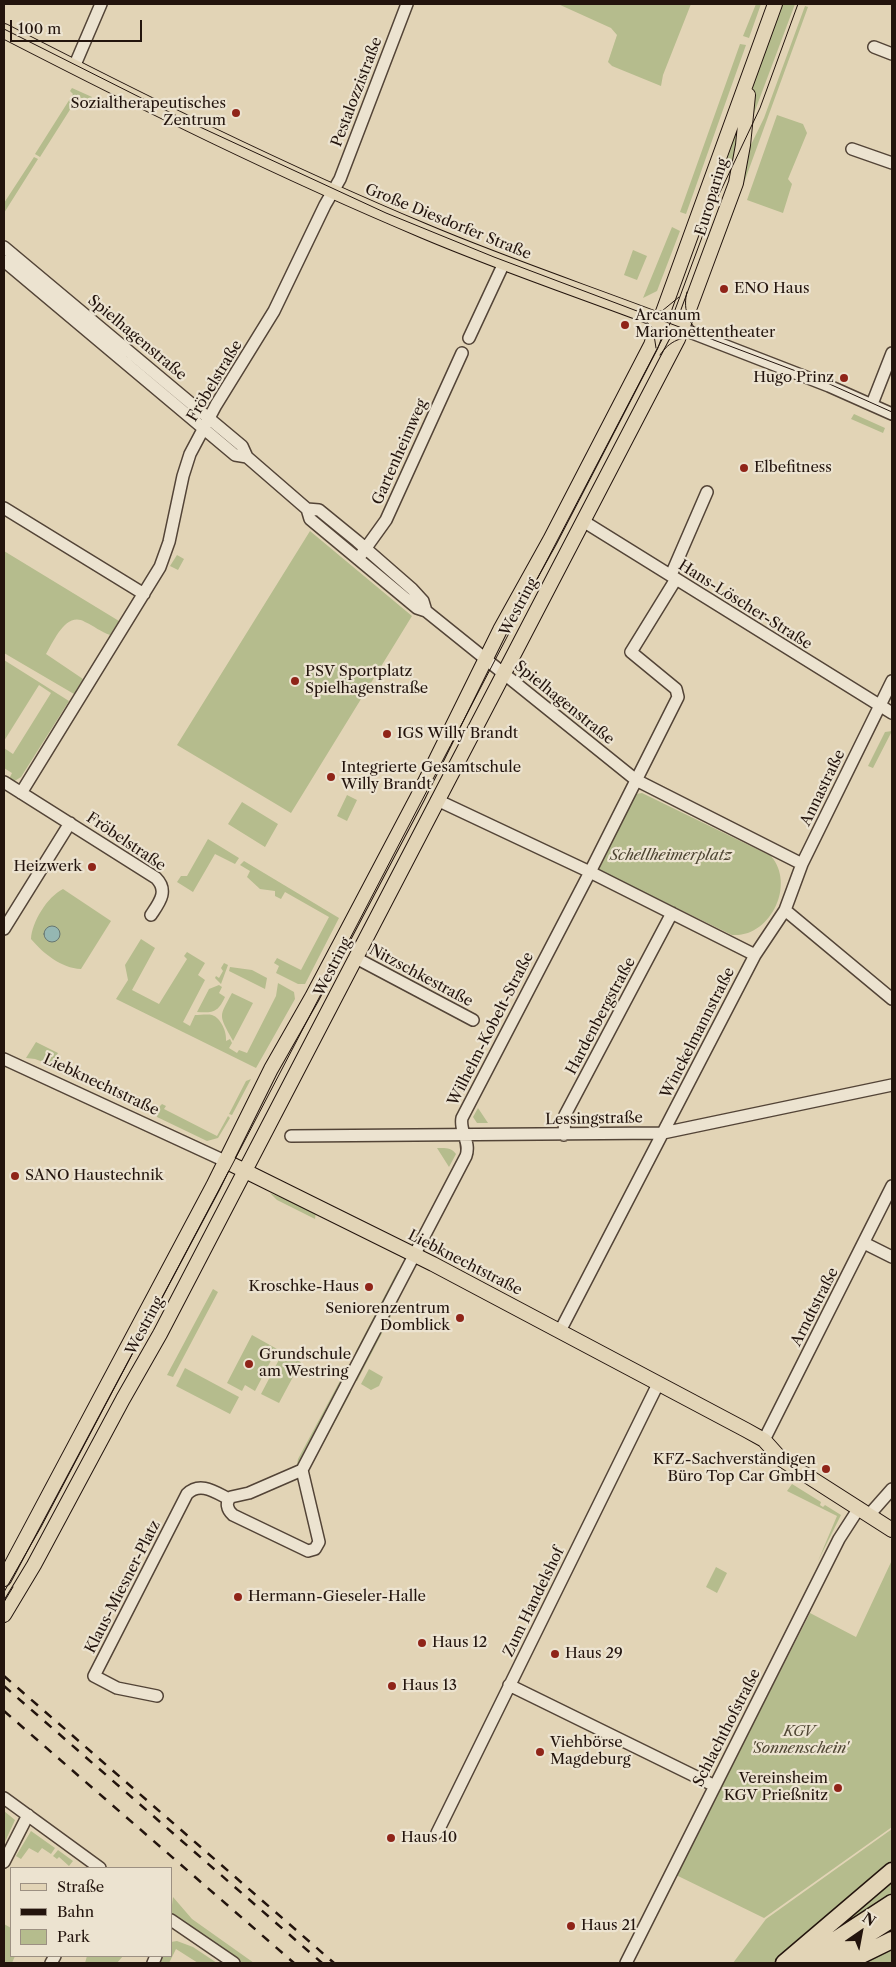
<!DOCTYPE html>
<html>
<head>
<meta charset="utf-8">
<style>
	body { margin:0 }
	#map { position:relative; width:896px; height:1967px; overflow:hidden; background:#e2d4b6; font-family:"Libre Caslon Text",serif }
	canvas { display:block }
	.frame { position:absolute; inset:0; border:5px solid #23140d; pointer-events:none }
	.legend { position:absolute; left:10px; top:1867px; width:162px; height:90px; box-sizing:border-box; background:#ece3d0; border:1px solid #9c9082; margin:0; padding:6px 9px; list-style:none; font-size:15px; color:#23140d }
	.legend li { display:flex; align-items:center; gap:10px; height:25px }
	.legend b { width:25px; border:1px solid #9c9082 }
	.north { position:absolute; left:836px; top:1907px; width:50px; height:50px; -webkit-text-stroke:4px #ece3d0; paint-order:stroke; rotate:33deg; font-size:14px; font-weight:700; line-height:20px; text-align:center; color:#23140d }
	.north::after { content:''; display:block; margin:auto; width:18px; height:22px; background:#23140d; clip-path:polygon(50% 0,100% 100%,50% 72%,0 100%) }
	.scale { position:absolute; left:10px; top:20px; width:132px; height:22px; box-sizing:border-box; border:2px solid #23140d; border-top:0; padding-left:6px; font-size:15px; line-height:18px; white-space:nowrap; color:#23140d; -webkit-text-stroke:4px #ece3d0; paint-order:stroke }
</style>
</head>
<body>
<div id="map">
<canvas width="896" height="1967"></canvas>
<div class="frame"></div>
<ul class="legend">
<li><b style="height:6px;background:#e2d4b6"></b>Straße</li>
<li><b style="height:6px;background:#23140d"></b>Bahn</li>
<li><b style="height:14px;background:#b5bc8d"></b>Park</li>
</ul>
<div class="north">N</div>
<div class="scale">100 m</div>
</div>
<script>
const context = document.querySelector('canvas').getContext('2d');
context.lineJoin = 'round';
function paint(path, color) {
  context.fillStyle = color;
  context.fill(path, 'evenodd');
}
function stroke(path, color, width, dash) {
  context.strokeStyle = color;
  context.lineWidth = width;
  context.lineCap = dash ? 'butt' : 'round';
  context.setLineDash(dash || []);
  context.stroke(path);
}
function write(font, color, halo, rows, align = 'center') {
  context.font = font + ' "Libre Caslon Text",serif';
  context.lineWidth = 4.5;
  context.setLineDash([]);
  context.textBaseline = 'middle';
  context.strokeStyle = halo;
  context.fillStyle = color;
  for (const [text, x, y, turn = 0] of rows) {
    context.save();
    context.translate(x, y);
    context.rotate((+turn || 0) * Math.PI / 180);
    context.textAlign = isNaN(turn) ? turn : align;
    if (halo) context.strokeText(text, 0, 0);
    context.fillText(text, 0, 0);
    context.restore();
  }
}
const green = new Path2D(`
	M558,4H691L663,75L661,86L612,66L608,62L617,35L611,28Z
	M756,4H761L749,38L743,36Z
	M781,4H795L750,124L753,82Z
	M805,6L808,7L721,246L747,153L764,118Z
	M740,44L746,45L686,214L680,212Z
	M72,88L92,97L90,101L78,97L40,157L35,154L73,94L70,91Z
	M777,115L803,124L807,133L788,179L792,184L783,213L747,200Z
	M740,117L738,148L712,202L709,201Z
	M34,157L38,159L4,213V203Z
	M672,227L680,231L657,291L643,298Z
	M633,250L647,256L637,280L624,275Z
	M854,414L885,428L883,433L851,419Z
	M310,531L412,616L291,813L177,745Z
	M4,551L119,621L110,635C101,632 94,626 85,622C66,611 54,641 46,654L83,679L74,694L4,653Z
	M177,555L184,559L178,570L170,566Z
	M4,660L69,701L21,777L13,782L9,779L12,773L4,768V748L13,754L51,693L39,685L4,741Z
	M892,731L873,768L868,766L885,732Z
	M642,793L771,856C796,885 770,938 732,935L599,870L600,862L636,794Z
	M347,795L357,800L347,821L337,816Z
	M242,802L278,824L265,847L228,824Z
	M208,839L239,858L235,864L215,854L193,892L177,882L181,876H187Z
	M244,861L339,918L305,984H298L276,973L279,966L274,963L277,958L301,970L329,917L285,892L281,899L275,896V891L260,889L247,877L250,871L240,865Z
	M63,889L111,921L81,969C61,968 44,954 31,939C32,922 47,897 63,889Z
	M141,939L155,948L132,990L159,1004L187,959L184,956L187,952L205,963L198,975L205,980L183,1022L190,1026L195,1015C200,1015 208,1014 212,1015C221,1018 227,1032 226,1041L230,1039L232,1043L229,1048L237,1053L239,1050L247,1053L276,996L278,983L294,992L295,999L256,1068L116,999L128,980L125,965Z
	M224,963L228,965L221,984L215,978L216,976L219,978L223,971L221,968Z
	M230,967L252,970L267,978L265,989L229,971Z
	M219,985L222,987L219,993L225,997C218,1012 214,1013 197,1012L209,989Z
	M232,993L253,1003L233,1041C218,1013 219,1018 232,993Z
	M36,1042L58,1053L51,1065L35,1059L26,1058Z
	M251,1079L232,1115L229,1114L246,1081Z
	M162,1104L166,1106L164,1109L217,1136L228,1116L230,1118L218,1138L207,1141L157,1117L158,1108Z
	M478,1108L488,1123H477L473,1117Z
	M437,1148C445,1148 451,1147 456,1154L449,1167Z
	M270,1193L316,1212L315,1219L277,1200Z
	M398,1270L401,1271L359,1352L355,1353Z
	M213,1289L218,1292L173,1377L167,1375Z
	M388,1316H391L357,1381L354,1380Z
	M252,1335L277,1349L255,1391L245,1385L242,1391L227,1383Z
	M283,1352L301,1362L279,1403L261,1394Z
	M349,1364L350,1365L297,1465L298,1459Z
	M185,1368L239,1397L230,1414L176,1386Z
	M369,1369L383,1377L379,1386L371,1390L361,1384Z
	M348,1390L351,1392L308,1472V1466Z
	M792,1484L821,1502L820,1505L823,1507L825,1505L841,1515L818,1561L837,1516L787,1491Z
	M892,1560V1827L764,1918L676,1875L810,1613L856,1637Z
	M716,1567L727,1573L717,1593L706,1587Z
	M4,1811L15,1820L4,1844Z
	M892,1829V1865L811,1935L774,1963H733L766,1919Z
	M31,1831L55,1848L51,1854L42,1848L38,1853L29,1848L21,1859L16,1856Z
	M58,1850L73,1861L69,1866L59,1857L57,1859L53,1856Z
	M892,1879V1896L834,1933V1931Z
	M173,1897L192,1919L254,1963H242L171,1913Z
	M4,1924L11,1928V1956H15L12,1963H4Z
	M177,1941L193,1947L217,1963H198L176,1949L169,1963H158L162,1956H171V1942Z
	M892,1947V1963H861Z
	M87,1956H123L117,1963H85Z`);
const water = new Path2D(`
	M44 934a8 8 0 1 1 16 0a8 8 0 1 1-16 0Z`);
const minor = new Path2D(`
	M874,47L892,54
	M74,67L101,4
	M852,149L892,163
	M4,247L242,446L247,457L307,509L310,519L417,608L426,611L636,780L802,864
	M4,261L235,455L247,457
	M682,329L829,386L892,414
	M469,338L504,263
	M872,404L892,353
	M4,508L144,594
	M307,509L319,510L357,541L412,589L423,601L426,611
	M583,521L892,713
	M358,559L386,520L462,353
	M671,575L707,492
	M676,579L631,652L676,689L678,697L590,872L755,955
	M4,782L156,878C169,891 159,903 151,915
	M21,793L160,567L169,542L183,476L190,454L216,405L274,311L325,205L340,179L407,4
	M785,910L892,999
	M4,929L70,823
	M356,958L473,1020
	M4,1059L225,1161
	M564,1135L565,1115L672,913
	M291,1136L663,1133L892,1085
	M864,1243L892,1257
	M560,1331L755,955L785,910L802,864L892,681
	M764,1440L892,1186
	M302,1470L466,1156C471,1142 459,1131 462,1118L590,872L437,800
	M302,1470L319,1542L315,1549L308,1551L233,1515C227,1510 225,1502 231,1497L249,1493Z
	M869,1515L892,1489
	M509,1685L715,1786
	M157,1696L117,1688L94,1676L187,1494C200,1481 215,1492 229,1499
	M4,1798L100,1868
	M437,1833L658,1384
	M4,1862L28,1815
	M171,1920L234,1963
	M51,1963L55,1956
	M153,1963L156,1956
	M626,1963L839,1539L859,1508`);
const major = new Path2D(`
	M4,31C142,102 281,171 424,231C509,267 597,296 682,329
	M225,1161L433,1264L746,1430L764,1440L781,1459L892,1530
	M4,1579L213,1186L271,1069L312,997L418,796L500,630L550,540L651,345L775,4
	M4,1615L34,1565L123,1399L160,1334L678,339L736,183L743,145L748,95`);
const highway = new Path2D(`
	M784,1963L892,1871
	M800,1963L892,1903
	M823,1963L892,1919
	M845,1963L892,1940`);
const tram = new Path2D(`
	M4,29L187,121L386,213L494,257L825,382L892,412
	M687,292C683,307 687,322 699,332
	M647,312L662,311L679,297
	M639,315L653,328L656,348
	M660,355C669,341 683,335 700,338
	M4,1592L41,1527L232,1165L669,326L714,205L760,108L798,4
	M4,1602L13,1587`);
const rail = new Path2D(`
	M4,1676L334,1963
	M4,1686L322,1963
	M4,1711L294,1963`);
const markers = [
	[236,113,5,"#8f2418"],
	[724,289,5,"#8f2418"],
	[625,325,5,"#8f2418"],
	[844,378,5,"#8f2418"],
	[744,468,5,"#8f2418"],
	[295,681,5,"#8f2418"],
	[387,734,5,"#8f2418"],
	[331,777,5,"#8f2418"],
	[92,867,5,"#8f2418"],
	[15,1176,5,"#8f2418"],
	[369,1287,5,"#8f2418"],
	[460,1318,5,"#8f2418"],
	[249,1364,5,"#8f2418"],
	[826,1469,5,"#8f2418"],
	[238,1597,5,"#8f2418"],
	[422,1643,5,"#8f2418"],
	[555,1654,5,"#8f2418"],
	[392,1686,5,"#8f2418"],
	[540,1752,5,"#8f2418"],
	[838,1788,5,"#8f2418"],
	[391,1838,5,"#8f2418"],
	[571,1926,5,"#8f2418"]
];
const streetNames = [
	["Pestalozzistraße",357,92,-69],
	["Europaring",712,197,-73],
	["Große Diesdorfer Straße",448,222,22],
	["Spielhagenstraße",137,338,40],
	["Fröbelstraße",215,381,-59],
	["Gartenheimweg",400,452,-66],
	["Hans-Löscher-Straße",745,605,32],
	["Westring",519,607,-62],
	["Spielhagenstraße",564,703,39],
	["Annastraße",823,788,-64],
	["Fröbelstraße",126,842,34],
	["Westring",333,967,-63],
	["Nitzschkestraße",421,976,28],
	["Hardenbergstraße",601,1016,-62],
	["Wilhelm-Kobelt-Straße",491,1029,-63],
	["Winckelmannstraße",698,1033,-63],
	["Liebknechtstraße",101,1085,25],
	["Lessingstraße",594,1119,-1],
	["Liebknechtstraße",465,1263,27],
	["Arndtstraße",815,1307,-63],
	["Westring",145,1326,-62],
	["Klaus-Miesner-Platz",123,1587,-63],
	["Zum Handelshof",534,1602,-64],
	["Schlachthofstraße",727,1728,-63]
];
const poiNames = [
	["Sozialtherapeutisches",226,104,"right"],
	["Zentrum",226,121,"right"],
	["ENO Haus",734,289],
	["Arcanum",635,316],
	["Marionettentheater",635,333],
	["Hugo Prinz",834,378,"right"],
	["Elbefitness",754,468],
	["PSV Sportplatz",305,672],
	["Spielhagenstraße",305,689],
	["IGS Willy Brandt",397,734],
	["Integrierte Gesamtschule",341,768],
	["Willy Brandt",341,785],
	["Heizwerk",82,867,"right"],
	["SANO Haustechnik",25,1176],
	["Kroschke-Haus",359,1287,"right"],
	["Seniorenzentrum",450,1309,"right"],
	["Domblick",450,1326,"right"],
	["Grundschule",259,1355],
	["am Westring",259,1372],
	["KFZ-Sachverständigen",816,1460,"right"],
	["Büro Top Car GmbH",816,1477,"right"],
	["Hermann-Gieseler-Halle",248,1597],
	["Haus 12",432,1643],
	["Haus 29",565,1654],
	["Haus 13",402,1686],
	["Viehbörse",550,1743],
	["Magdeburg",550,1760],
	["Vereinsheim",828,1779,"right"],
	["KGV Prießnitz",828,1796,"right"],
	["Haus 10",401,1838],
	["Haus 21",581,1926]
];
const parkNames = [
	["Schellheimerplatz",671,856],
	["KGV",799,1732],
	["'Sonnenschein'",799,1749]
];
paint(green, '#b5bc8d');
paint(water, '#95b7b2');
stroke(water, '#677670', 1);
stroke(minor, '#534437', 14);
stroke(major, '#23140d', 16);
stroke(highway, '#23140d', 19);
stroke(minor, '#ece3d0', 11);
stroke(major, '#e2d4b6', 14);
stroke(highway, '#e2d4b6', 16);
stroke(tram, '#23140d', 1);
stroke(rail, '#23140d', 2.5, [9, 9]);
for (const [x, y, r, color] of markers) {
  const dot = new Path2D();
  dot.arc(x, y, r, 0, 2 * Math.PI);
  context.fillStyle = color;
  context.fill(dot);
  stroke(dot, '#ece3d0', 2);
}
write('15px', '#23140d', '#ece3d0', streetNames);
write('15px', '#23140d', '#ece3d0', poiNames, 'left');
write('italic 15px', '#4f4633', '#ece3d0', parkNames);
</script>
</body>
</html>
